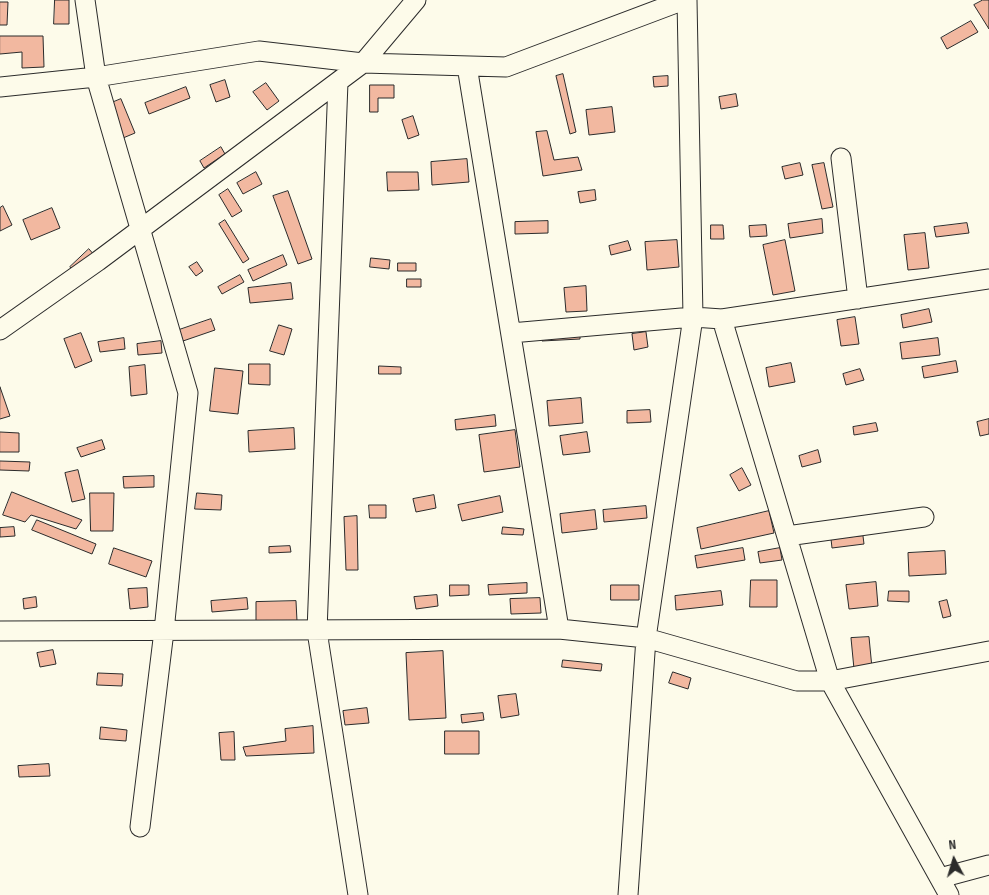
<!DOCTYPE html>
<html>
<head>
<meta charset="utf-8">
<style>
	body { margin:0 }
	#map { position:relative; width:989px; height:895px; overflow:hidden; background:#fdfbea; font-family:"Sofia Sans Condensed",sans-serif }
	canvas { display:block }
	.north { position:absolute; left:929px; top:835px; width:50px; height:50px; -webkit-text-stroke:4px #fdfbea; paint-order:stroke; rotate:354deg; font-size:14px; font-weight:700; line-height:20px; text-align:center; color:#2b2b2b }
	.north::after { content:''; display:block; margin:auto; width:18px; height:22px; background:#2b2b2b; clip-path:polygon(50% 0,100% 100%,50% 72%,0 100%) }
</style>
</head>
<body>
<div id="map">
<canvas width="989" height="895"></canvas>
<div class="north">N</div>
</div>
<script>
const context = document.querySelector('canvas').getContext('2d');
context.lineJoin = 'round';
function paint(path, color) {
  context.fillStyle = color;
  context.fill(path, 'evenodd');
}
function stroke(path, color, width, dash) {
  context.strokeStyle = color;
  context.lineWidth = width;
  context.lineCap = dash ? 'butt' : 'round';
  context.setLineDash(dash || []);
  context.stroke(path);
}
const building = new Path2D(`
	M55,0H69V24H54Z
	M983,0H989V29L974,5Z
	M0,2H8L7,25H0Z
	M971,21L978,32L947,49L941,38Z
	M0,36H43L44,67L22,68V52L0,54Z
	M563,74L576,132L570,134L556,76Z
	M668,76V86L654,87L653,77Z
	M225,80L230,97L216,102L210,85Z
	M266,83L279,101L267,110L253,92Z
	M370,85H394V98H378V112H370Z
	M186,87L190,98L149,114L145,103Z
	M736,94L738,106L721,109L719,97Z
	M121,99L135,133L123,138L109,104Z
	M612,107L615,132L589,135L586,110Z
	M413,116L419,135L408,139L402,120Z
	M547,131L554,160L578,157L582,170L543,176L536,132Z
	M221,147L225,154L204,168L200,161Z
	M467,159L469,182L432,185L431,162Z
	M800,163L803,175L785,179L782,167Z
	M824,163L833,207L822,209L812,165Z
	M256,172L262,184L243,194L237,183Z
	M387,172H418L419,190L388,191Z
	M228,189L242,211L232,217L219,195Z
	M595,190L596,200L580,203L578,192Z
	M288,191L312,259L298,264L273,196Z
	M3,206L12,225L0,231V208Z
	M52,208L60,228L31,240L23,220Z
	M822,219L823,233L790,238L788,224Z
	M225,220L249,259L243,263L219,224Z
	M548,221V233L515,234V222Z
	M967,223L969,233L936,237L934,227Z
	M711,225H723L724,239H711Z
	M766,225L767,236L750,237L749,226Z
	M925,233L929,268L908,270L904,235Z
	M677,240L679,267L647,270L645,242Z
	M785,240L795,291L773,295L763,245Z
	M628,241L631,250L611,255L609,246Z
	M89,249L95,256L77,273L70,267Z
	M283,255L287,265L253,281L248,270Z
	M371,258L390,260L389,269L370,267Z
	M197,262L203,271L196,276L189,267Z
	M398,263H416V271H398Z
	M240,275L244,282L222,294L218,287Z
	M407,279H421V287H407Z
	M291,283L293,299L250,303L248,288Z
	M586,286L587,311L566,312L564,288Z
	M929,309L932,322L903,328L901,315Z
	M855,317L859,344L841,346L837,320Z
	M211,319L215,330L183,341L179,330Z
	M279,325L292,329L284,355L270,351Z
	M580,330V339L542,341V332Z
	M646,332L648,347L634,350L632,334Z
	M81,333L92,361L75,368L64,339Z
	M124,338L125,349L100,352L98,342Z
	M938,338L940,355L902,359L900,343Z
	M161,341L162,353L138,355L137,344Z
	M956,361L958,372L924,378L922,367Z
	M791,363L795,382L769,387L766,368Z
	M249,364H270V385L249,384Z
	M145,365L147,394L131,396L129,367Z
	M379,366L401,367V374H379Z
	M215,368L243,371L238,414L210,411Z
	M860,369L864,380L846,385L843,374Z
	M0,387L10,416L0,419Z
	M581,398L583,423L549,426L547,401Z
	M650,410L651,422L627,423V411Z
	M495,415L496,426L456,430L455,420Z
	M989,419V434L980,436L977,422Z
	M876,423L878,431L854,435L853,427Z
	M294,428L295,449L249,452L248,431Z
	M515,430L520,467L484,472L479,435Z
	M0,432L19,433V452H0Z
	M587,432L590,452L563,455L560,436Z
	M102,440L105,449L81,457L77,448Z
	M818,450L821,462L802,467L799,456Z
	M0,461L30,462L29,471L0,470Z
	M742,468L751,485L739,491L730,475Z
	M78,470L85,499L72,502L65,473Z
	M154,476V487L124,488L123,477Z
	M12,492L82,520L76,529L31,515L25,522L3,515Z
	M90,493H114L113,531H91Z
	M197,493L222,495L221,510L195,509Z
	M434,495L436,508L416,512L413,499Z
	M500,496L503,512L462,521L458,505Z
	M369,505H386V518H370Z
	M646,506L647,518L604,522L603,510Z
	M595,510L597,529L562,533L560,514Z
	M769,511L774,533L701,549L697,528Z
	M357,516L358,570H346L344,517Z
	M37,520L96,544L92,554L32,530Z
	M14,527L15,536L0,537V528Z
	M503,527L524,529L523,535L502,534Z
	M863,536L864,544L832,548L831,539Z
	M290,546L291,552L269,553V547Z
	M114,548L152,561L146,577L109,564Z
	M743,548L745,560L697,568L695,556Z
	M780,548L782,560L760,563L758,552Z
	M945,551L946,574L909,576L908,553Z
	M751,580H777V607H750Z
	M876,582L878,606L849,609L846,585Z
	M527,583V593L489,595L488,585Z
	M450,585H469V595L450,596Z
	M611,585H639V600H611Z
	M147,588L148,607L130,609L128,589Z
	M721,591L723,605L676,610L675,596Z
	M889,591H909V602L888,601Z
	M437,595L438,606L416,609L414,597Z
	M36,597L37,607L24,609L23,599Z
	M247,598L248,609L212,612L211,601Z
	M540,598L541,613L511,614L510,599Z
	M947,600L951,616L943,618L939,602Z
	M296,601L297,621H256V602Z
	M869,637L872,668L854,669L851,638Z
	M53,650L56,664L40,667L37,653Z
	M443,651L446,718L409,720L406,653Z
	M563,660L602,664L601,671L562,667Z
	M673,672L691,678L688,689L669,683Z
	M98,673L123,674L122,686L97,685Z
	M516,694L519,715L501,718L498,696Z
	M367,708L369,723L345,725L343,711Z
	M483,713L484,720L462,723L461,715Z
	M313,726L314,753L246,756L243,747L286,741L285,729Z
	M101,727L127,730L126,741L100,739Z
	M445,731H479V754H445Z
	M234,732L235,760H221L219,733Z
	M49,764L50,776L19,777L18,766Z`);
const minor = new Path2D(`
	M85,0L96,77L188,393L164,631L140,827
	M467,66L559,629
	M338,82L317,631L358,895
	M0,87L96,77L259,51L363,63L506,67L684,0
	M841,158L858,299
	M722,319L830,681L949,895
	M0,330L98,261L363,63L416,0
	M511,333L693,317L722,319L989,279
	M787,536L924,517
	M0,631L559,629L646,638L797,681H830L989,651
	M940,878L989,865
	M628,895L646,638L693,317L687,0`);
paint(building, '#f2b8a0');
stroke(building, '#2b2b2b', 1);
stroke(minor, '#2b2b2b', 21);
stroke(minor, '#fdfbea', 19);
</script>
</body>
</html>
